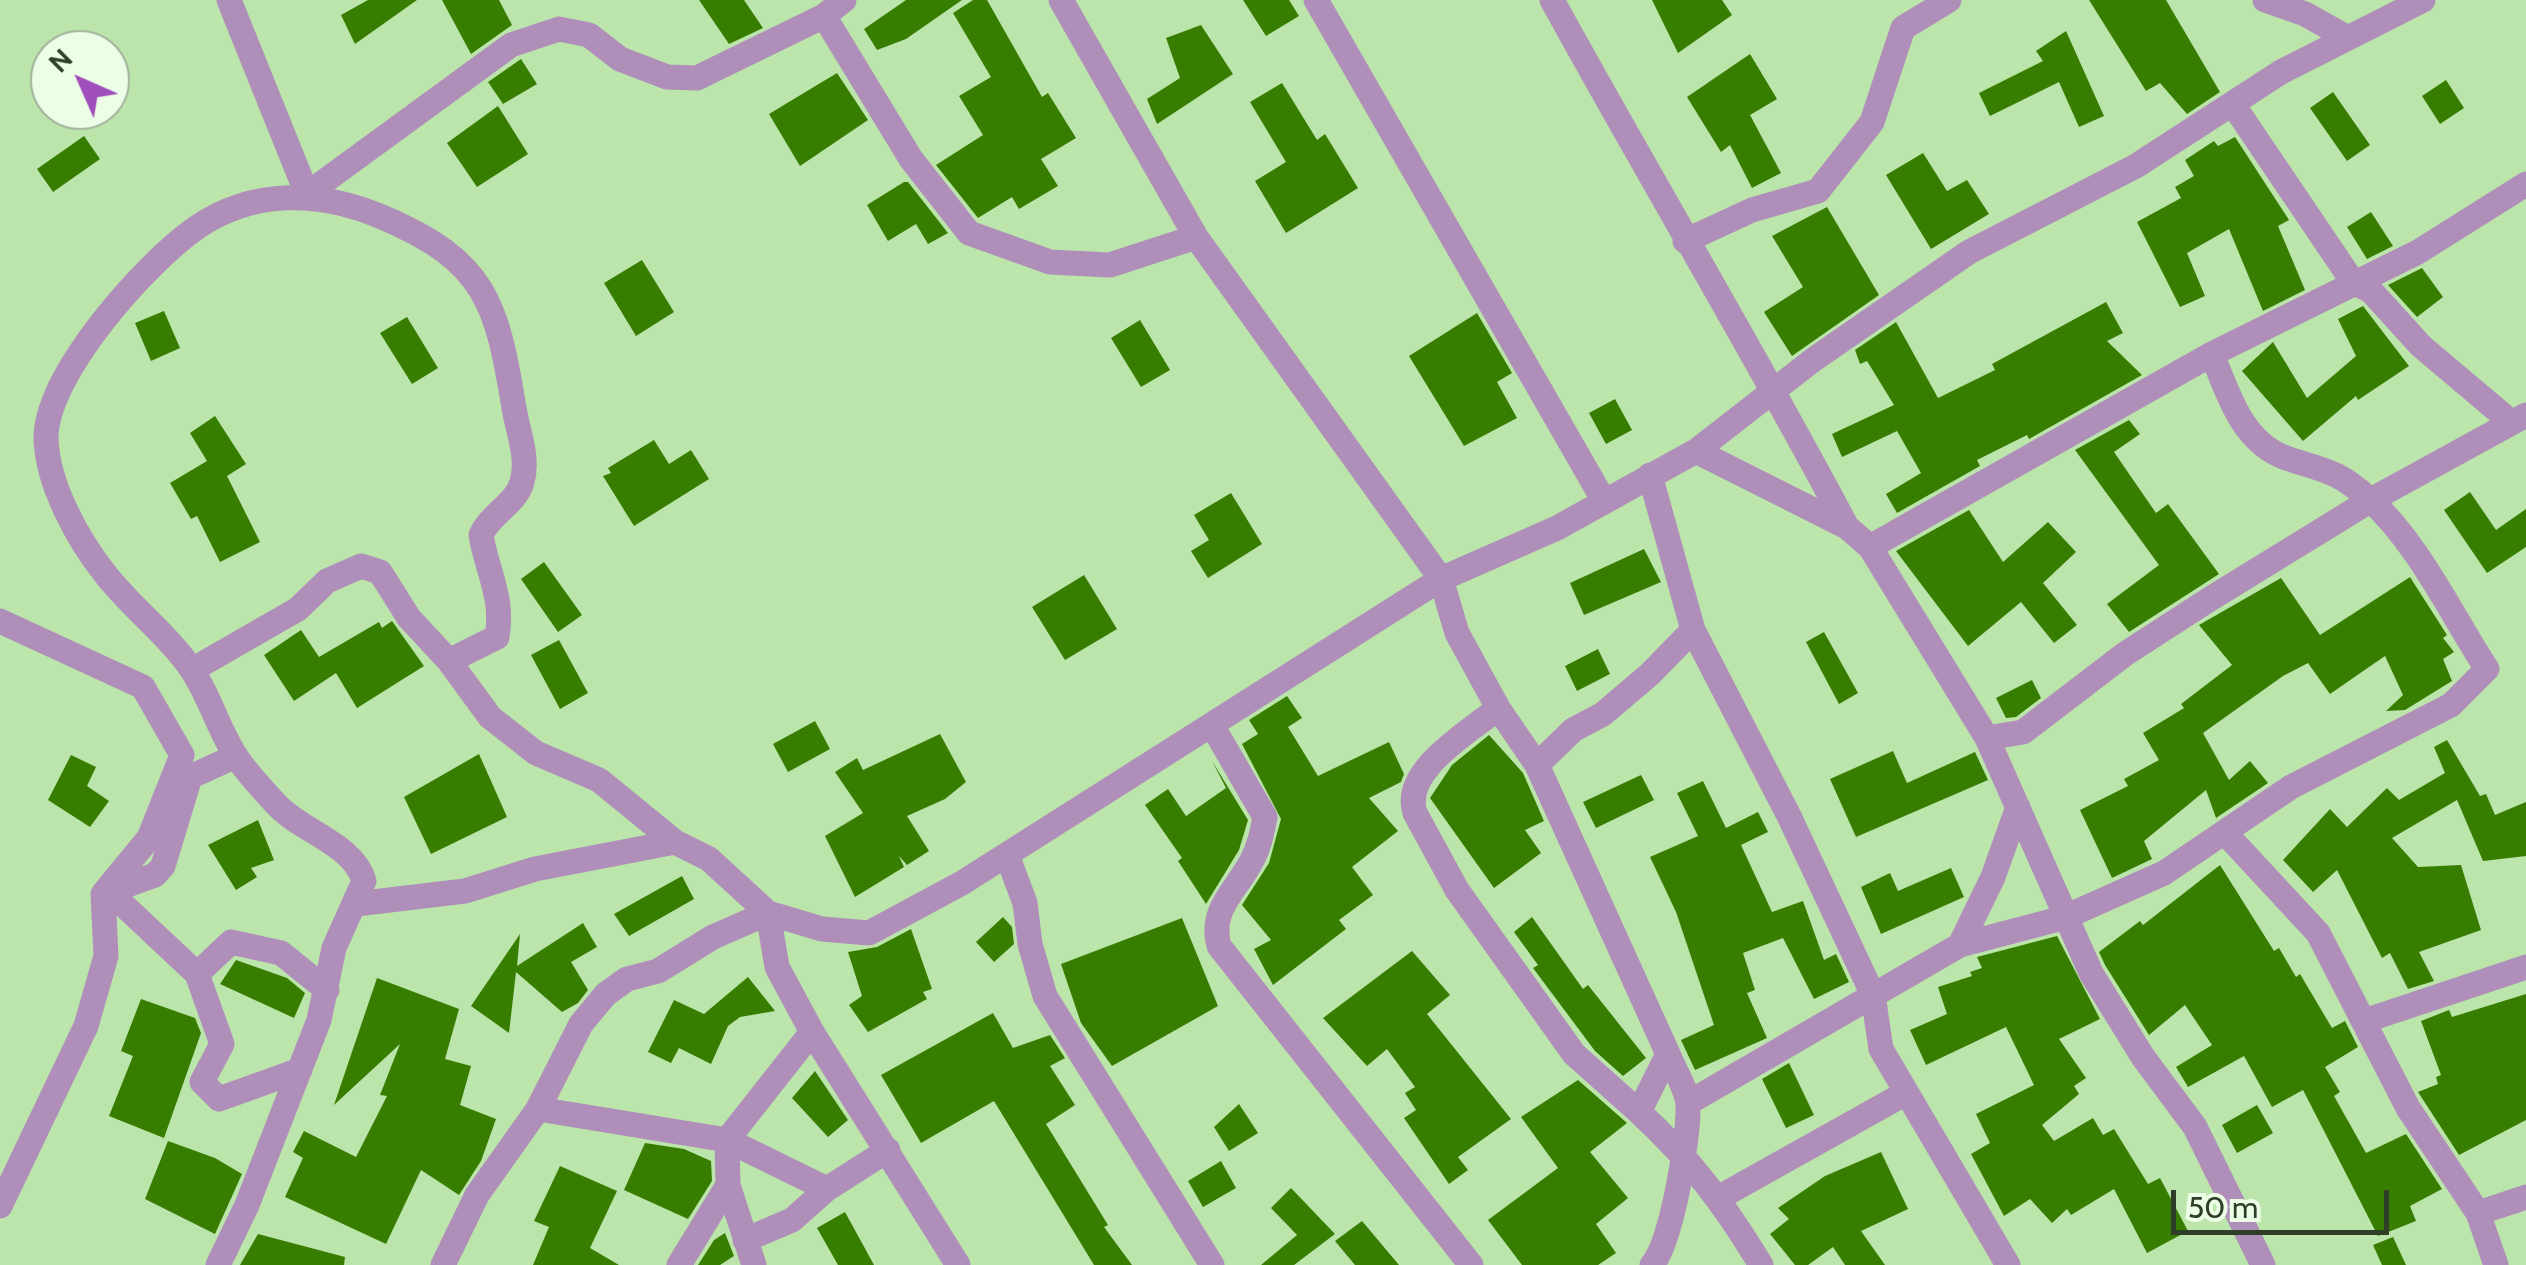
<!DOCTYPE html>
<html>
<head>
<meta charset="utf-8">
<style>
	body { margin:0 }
	#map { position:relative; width:2526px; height:1265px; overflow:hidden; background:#bce5ab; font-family:Cabin,sans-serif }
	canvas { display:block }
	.north { position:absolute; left:30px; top:30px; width:100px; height:100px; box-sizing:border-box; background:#edfee6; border:2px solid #a1b19a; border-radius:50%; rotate:315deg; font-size:28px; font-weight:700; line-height:40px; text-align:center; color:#2e3e27 }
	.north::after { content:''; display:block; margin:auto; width:35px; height:45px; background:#a14ebd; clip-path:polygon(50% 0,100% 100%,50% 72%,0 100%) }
	.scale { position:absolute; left:2171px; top:1190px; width:218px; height:45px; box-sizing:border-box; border:5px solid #2e3e27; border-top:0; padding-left:12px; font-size:30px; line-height:35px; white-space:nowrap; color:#2e3e27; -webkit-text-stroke:8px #edfee6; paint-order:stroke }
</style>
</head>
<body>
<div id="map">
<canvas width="2526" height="1265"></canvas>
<div class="north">N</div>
<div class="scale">50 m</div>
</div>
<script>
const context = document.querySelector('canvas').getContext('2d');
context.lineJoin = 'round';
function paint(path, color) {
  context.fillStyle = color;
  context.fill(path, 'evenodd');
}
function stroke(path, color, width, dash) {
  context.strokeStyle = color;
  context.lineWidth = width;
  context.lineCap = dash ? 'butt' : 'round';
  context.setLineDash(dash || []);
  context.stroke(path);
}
const building = new Path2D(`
	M368,0H417L355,44L341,15Z
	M442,0H499L512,25L471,54Z
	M699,0H744L763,28L729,44Z
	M906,0H962L906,39L877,50L864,29Z
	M973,0H987L1042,97L1048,93L1076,138L1041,159L1058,186L1019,209L1012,197L978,218L936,165L983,135L959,96L991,77L953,13Z
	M1243,0H1289L1299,16L1266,36Z
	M1652,0H1722L1732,15L1678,53Z
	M2089,0H2166L2220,92L2187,114L2160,83L2146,91Z
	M1201,25L1233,74L1157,124L1147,99L1180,78L1166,38Z
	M2066,31L2104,116L2079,127L2059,82L1990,116L1979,93L2043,61L2036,51Z
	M1750,54L1777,99L1750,115L1781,173L1752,188L1730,145L1721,152L1687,97Z
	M521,59L537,84L503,104L488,82Z
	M837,73L868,120L800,166L769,114Z
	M2446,80L2464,108L2440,124L2422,96Z
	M1282,83L1317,140L1325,134L1358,188L1286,233L1255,181L1286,162L1250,102Z
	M2333,92L2370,145L2347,161L2310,108Z
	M498,106L528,154L477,187L447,143Z
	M84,136L100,159L53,192L37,169Z
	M2235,137L2289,220L2278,226L2305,290L2263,311L2229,229L2187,253L2205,296L2180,307L2137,222L2181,198L2175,187L2194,176L2185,160L2214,141L2218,146Z
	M1923,153L1947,191L1967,180L1989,214L1931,249L1886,175Z
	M904,182H908L948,233L928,244L916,224L888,241L867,205Z
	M1827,207L1879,295L1792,356L1764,312L1803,287L1772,236Z
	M2371,212L2393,246L2367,259L2347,227Z
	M642,260L674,312L636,336L604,283Z
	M2422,268L2443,297L2417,317L2388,285Z
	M2106,302L2123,333L2107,341L2142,375L2029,439L2027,435L1977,460L1980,466L1897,513L1886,494L1921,473L1897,431L1842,457L1832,434L1894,405L1867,361L1860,364L1855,350L1896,322L1938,398L1995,370L1992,364Z
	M2363,306L2409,366L2358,400L2356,396L2303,441L2242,371L2273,342L2307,398L2356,356L2338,319Z
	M164,311L180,348L151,361L135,323Z
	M1477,313L1512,373L1497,382L1517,418L1464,446L1409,356Z
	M407,317L438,368L412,384L380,333Z
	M1140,320L1170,370L1141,387L1111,338Z
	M1615,399L1632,430L1606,444L1589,413Z
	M215,416L246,464L227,476L260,542L220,562L197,516L191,519L170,483L207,461L190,433Z
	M2129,420L2140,434L2114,452L2156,513L2168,504L2219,574L2129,632L2107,604L2159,565L2075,450Z
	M654,440L669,464L691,450L709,479L634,526L603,476L611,473L608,468Z
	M2470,492L2496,530L2526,509V547L2487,573L2444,510Z
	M1231,493L1262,544L1208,578L1191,551L1209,540L1194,515Z
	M1969,510L2003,562L2048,522L2076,552L2043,583L2077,625L2054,643L2021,602L1968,646L1896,551Z
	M1644,549L1661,582L1584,615L1570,583Z
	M544,562L582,615L558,632L521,579Z
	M1084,575L1117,629L1065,660L1032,607Z
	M2410,577L2447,635L2443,638L2454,652L2443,659L2452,681L2405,710L2386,711L2403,695L2385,656L2330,694L2308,663L2283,676L2203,733L2229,780L2250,761L2268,783L2216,818L2206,790L2144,841L2152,859L2112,878L2080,810L2128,786L2124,779L2159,760L2143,733L2184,708L2181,704L2232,665L2199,625L2281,578L2320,635Z
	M392,621L424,666L357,708L336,673L294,701L264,655L301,630L319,657L379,622L382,628Z
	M1824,632L1858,693L1839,704L1806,642Z
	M559,640L588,693L560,709L531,655Z
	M1598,649L1610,674L1577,691L1565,666Z
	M2032,680L2041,698L2016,717L2006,718L1996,698Z
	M1287,696L1302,718L1288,727L1318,776L1389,742L1404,774L1401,782L1369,798L1398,831L1352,867L1373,895L1339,920L1346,929L1273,985L1254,949L1271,940L1242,905L1269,863L1281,819L1242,744L1258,734L1249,720Z
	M815,721L830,749L788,772L773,744Z
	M940,734L966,782L945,799L907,816L929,851L907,865L899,856L904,867L855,897L825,836L863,813L835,772L857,758L863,770Z
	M1489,735L1523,773L1544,821L1525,830L1541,853L1494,888L1430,798L1452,765Z
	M2447,740L2480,796L2486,794L2495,815L2526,802V856L2483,861L2457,800L2392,838L2418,867L2461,865L2481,930L2419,952L2434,981L2408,989L2390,953L2382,958L2337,870L2313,892L2283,860L2330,809L2347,827L2387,788L2399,800L2445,773L2434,747Z
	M1893,751L1907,783L1975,752L1988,780L1856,837L1830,779Z
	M479,754L507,817L431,854L404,797Z
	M71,755L96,767L87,786L109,801L90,827L48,800Z
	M1212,761L1248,820L1239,850L1206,904L1178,861L1182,858L1145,805L1168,789L1186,816L1226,788Z
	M1641,775L1654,800L1596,828L1583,802Z
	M1703,781L1726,828L1758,812L1768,832L1741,845L1772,912L1803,901L1824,960L1836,954L1849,982L1814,999L1783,938L1743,953L1755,990L1747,993L1767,1038L1695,1070L1681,1040L1714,1025L1676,912L1650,857L1698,836L1677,793Z
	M258,820L274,860L251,868L257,877L236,890L208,845Z
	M2220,865L2274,951L2279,948L2296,977L2300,974L2332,1028L2345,1021L2358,1047L2325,1067L2340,1092L2334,1096L2366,1153L2406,1134L2442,1189L2410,1206L2416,1221L2378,1236L2303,1090L2272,1107L2244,1056L2188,1087L2176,1067L2212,1045L2185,1005L2149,1035L2105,965L2099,952L2140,921L2143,925Z
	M1951,868L1964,897L1881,934L1861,887L1890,873L1898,891Z
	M682,876L694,899L629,936L614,914Z
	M1003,917L1012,927L1014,944L994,962L976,942Z
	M1532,917L1583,989L1588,985L1646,1058L1623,1076L1595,1051L1533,968L1538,965L1514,932Z
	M1182,918L1218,1006L1112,1066L1081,1023L1061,964Z
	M583,923L597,947L571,962L588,990L578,1003L562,1012L516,972L509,1033L471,1006L520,934L517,966Z
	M911,929L932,989L923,992L927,999L868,1032L849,1005L862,996L848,952L877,947Z
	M2057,936L2100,1019L2059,1039L2086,1078L2074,1086L2079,1094L2042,1125L2054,1141L2093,1118L2103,1135L2114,1129L2148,1184L2160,1178L2188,1231L2147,1253L2114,1189L2071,1215L2067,1209L2052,1223L2030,1199L2004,1216L1971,1154L1990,1143L1976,1114L2034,1085L2006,1027L1926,1065L1910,1030L1947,1014L1938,987L1972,976L1970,972L1982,968L1977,957Z
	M1412,951L1450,995L1427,1014L1511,1119L1458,1157L1468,1170L1449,1184L1404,1118L1416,1110L1405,1093L1415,1087L1387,1049L1367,1066L1323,1018Z
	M236,960L287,978L305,993L294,1018L220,984Z
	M748,977L775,1011L740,1017L728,1026L711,1064L679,1048L671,1063L648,1052L674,1000L704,1014Z
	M377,978L459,1009L445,1059L471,1066L460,1105L496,1119L481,1161L459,1195L421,1170L386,1244L285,1197L303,1158L293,1152L304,1131L356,1157L387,1096L380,1095L400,1044L334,1105Z
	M2526,994V1120L2459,1155L2418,1092L2438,1084L2436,1077L2441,1075L2421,1021L2449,1010L2452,1017Z
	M141,999L195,1018L201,1033L164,1138L109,1116L133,1056L121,1051Z
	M993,1013L1013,1048L1050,1035L1065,1058L1050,1066L1075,1105L1046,1124L1108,1225L1104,1227L1132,1265H1094L994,1101L921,1143L881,1075Z
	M1789,1063L1814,1115L1786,1128L1762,1079Z
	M815,1071L848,1120L828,1137L792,1098Z
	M1578,1080L1627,1123L1590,1152L1628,1198L1596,1224L1616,1253L1598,1265H1522L1488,1220L1558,1168L1521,1117Z
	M1239,1104L1258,1133L1229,1151L1214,1127Z
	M2257,1105L2273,1133L2237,1153L2222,1125Z
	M168,1141L215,1158L242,1174L215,1234L145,1199Z
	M645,1143L684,1149L711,1161L712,1181L688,1219L624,1190Z
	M1881,1152L1908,1209L1861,1231L1885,1265H1845L1833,1247L1808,1265H1795L1770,1234L1789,1219L1778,1208L1825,1176Z
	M1221,1161L1236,1188L1203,1207L1188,1181Z
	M560,1166L617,1191L590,1248L619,1265H533L549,1227L534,1221Z
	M1291,1188L1335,1234L1294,1265H1261L1297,1235L1271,1208Z
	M845,1212L874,1265H838L817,1228Z
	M1362,1221L1399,1265H1355L1335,1241Z
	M725,1233L734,1256L720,1265H698L714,1240Z
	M258,1234L345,1257L344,1265H240Z
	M2393,1237L2406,1265H2382L2373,1245Z`);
const street = new Path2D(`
	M229,0L307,194L511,45L559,29L589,35L620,59L667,77L697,78L824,16L844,0
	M1061,0L1196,237L1441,579L1457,633L1498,708L1537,765L1668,1054L1639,1112C1691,1160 1724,1204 1761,1265
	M1316,0L1604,501
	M1552,0C1649,177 1753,349 1847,527
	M2265,0L2305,14L2348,38
	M824,16L911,159L969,233L1050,262L1110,265L1196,237
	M2234,106L2353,282L2371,291L2421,346L2511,422
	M1685,241L1752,210L1818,191L1872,122L1903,28L1949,0
	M1696,451L1847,527L1870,547L1987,738L2091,973L2143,1057L2195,1127L2263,1265
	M1650,475L1693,630L1789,816L1873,995L1881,1049L2008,1265
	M1870,547L2212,354L2418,252L2526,184
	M0,621L143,687L182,755L149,838L103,894L106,956L86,1026L0,1206
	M192,670L298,609L327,581L361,566L380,572L409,618L449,661L490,717L536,753L599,780L675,842L709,859L768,913L777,967L812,1032L727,1140L728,1185L679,1265
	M1498,708C1470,732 1401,770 1415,813L1457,890L1574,1054L1639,1112
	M1213,727L1265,817C1262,833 1259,848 1251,862C1235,892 1209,910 1219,946L1471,1265
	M1987,738L2023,732L2125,654L2210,599L2371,500L2526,415
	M236,756L190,777L163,866L155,875L122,887L117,899L197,974L231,942L281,953L327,990
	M1537,765L1573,730L1603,714L1650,674L1693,630
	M2227,835L2318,933L2408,1108L2478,1213L2496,1265
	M1007,855L1025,903L1030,944L1045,996L1212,1265
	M356,904L465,891L535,869L675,842
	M1960,945L1993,877L2018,807
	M197,974L222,1044L202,1082L219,1099L300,1070
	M2364,1021L2526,967
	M812,1032L958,1265
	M1688,1103L1960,945L2063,918L2164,873L2291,787L2451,705L2487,669C2451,614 2418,542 2368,498C2335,469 2324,471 2286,458C2242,442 2228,394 2212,354
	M538,1109L727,1140L827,1189L888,1150
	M728,1185L754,1265
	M1720,1197L1904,1094
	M2478,1213L2526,1197
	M745,1240L792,1220L827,1189
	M218,1265L247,1205L319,1020L334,948L364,881C354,844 300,831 276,804C262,789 248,774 237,758C219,731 210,697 192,670C168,635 132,608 106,575C78,540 47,484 46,438C46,374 146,263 196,228C254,188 321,191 382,217C486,261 497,303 514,408C518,432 529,458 522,482C516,504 490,514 481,535C487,572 504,597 497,637L449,661
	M443,1265L477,1195L538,1109L581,1024L606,994L627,979L658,971L713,937L768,913L822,929L869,933L962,883L1441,579L1557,528L1696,451L1813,360L1969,252L2136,166L2281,72L2423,0
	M1652,1265C1672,1241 1689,1138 1688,1105C1687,1089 1674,1069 1668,1054`);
paint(building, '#377e00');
stroke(street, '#af8fba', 25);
</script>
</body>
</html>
